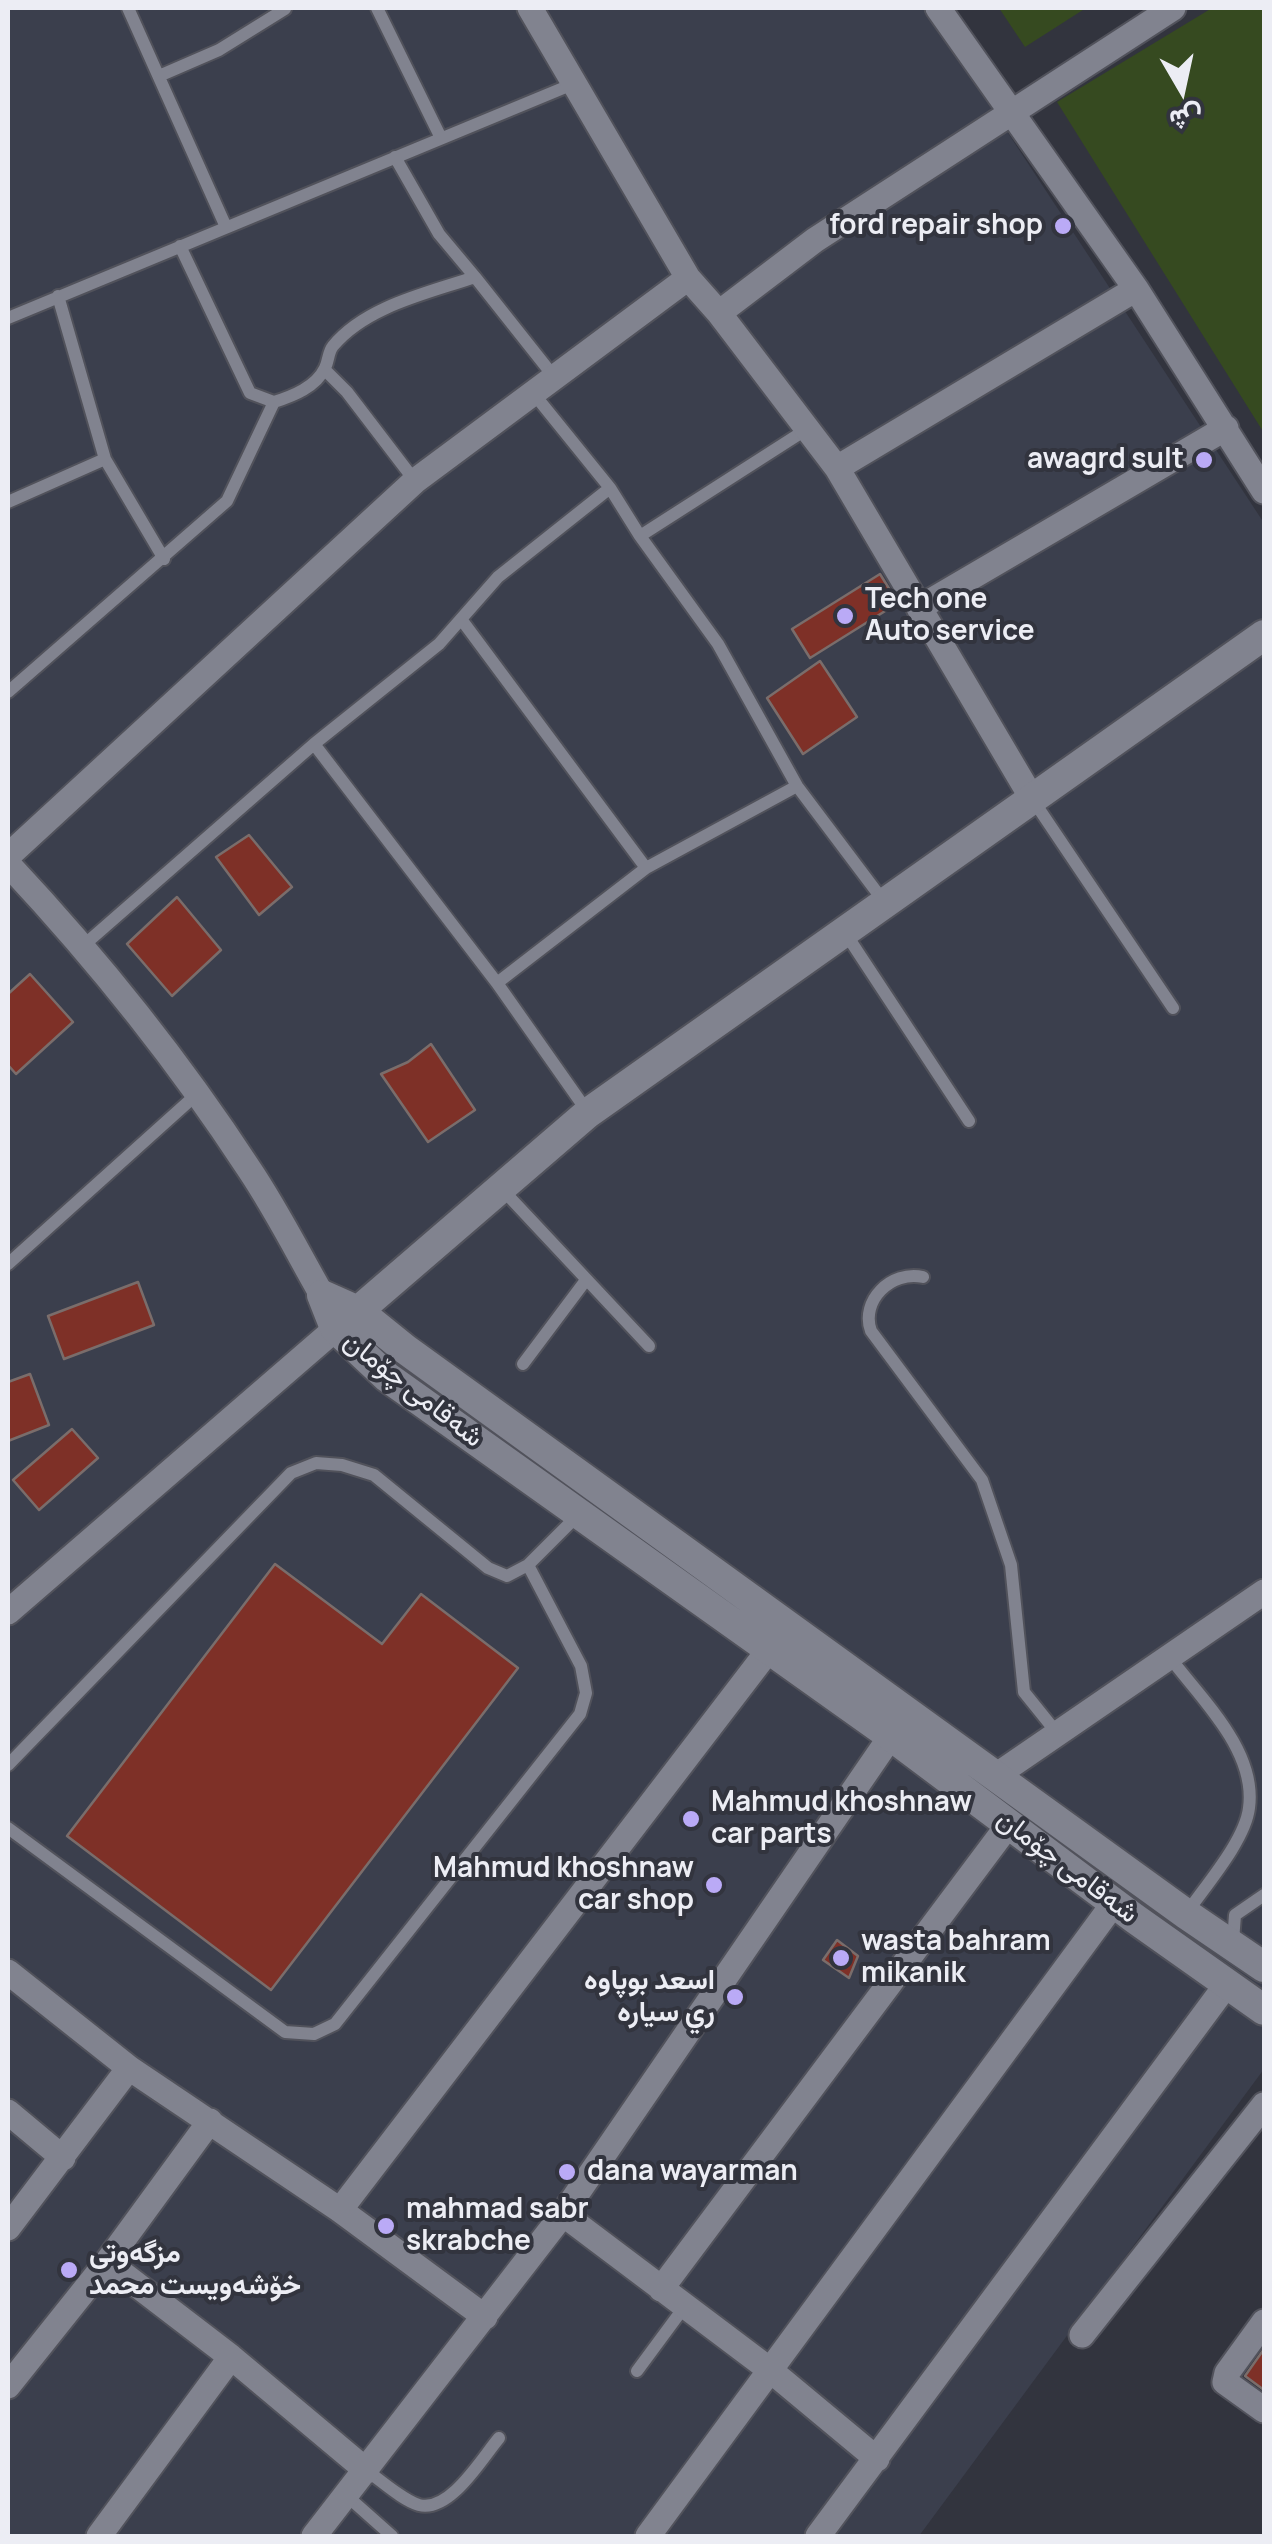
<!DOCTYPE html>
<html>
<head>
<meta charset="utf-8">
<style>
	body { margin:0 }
	#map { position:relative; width:1272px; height:2544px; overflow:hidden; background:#32343e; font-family:Manrope,Vazirmatn,sans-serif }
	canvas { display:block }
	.frame { position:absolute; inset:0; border:10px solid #ecedf4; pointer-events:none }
	.north { position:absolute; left:1132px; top:40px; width:100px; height:100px; -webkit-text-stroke:8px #32343e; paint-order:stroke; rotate:171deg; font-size:28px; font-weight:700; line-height:40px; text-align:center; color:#ecedf4 }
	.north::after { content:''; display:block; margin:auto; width:35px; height:45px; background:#ecedf4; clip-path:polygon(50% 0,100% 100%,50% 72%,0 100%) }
</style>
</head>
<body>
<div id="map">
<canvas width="1272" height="2544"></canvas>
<div class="frame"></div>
<div class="north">ش</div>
</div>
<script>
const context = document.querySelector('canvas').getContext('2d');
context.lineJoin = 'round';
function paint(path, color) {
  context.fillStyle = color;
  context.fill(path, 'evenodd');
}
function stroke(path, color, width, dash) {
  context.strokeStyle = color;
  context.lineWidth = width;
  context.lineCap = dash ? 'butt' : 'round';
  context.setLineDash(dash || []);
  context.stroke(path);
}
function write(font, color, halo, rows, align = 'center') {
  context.font = font + ' Manrope,Vazirmatn,sans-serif';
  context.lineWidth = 8;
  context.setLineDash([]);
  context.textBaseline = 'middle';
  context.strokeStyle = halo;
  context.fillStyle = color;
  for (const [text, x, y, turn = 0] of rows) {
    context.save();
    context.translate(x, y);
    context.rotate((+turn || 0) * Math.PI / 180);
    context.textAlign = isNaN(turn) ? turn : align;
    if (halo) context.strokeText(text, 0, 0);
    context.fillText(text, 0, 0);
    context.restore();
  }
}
const built = new Path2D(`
	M8,8H926L1264,523V2069L919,2536H8Z`);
const green = new Path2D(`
	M999,8H1086L1025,47Z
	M1212,8H1264V433L1057,102Z`);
const building = new Path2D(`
	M880,574L898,603L810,658L792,629Z
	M820,661L857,717L803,754L767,698Z
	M249,835L292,887L259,915L216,857Z
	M177,897L221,950L172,996L127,944Z
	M30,974L73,1022L16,1074L8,1065V994Z
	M431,1044L475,1110L428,1142L381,1074L408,1062Z
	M138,1282L154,1325L64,1359L48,1316Z
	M30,1374L49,1425L8,1441V1382Z
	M72,1429L98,1458L39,1510L13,1480Z
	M275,1564L382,1644L421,1594L518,1668L271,1990L67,1836Z
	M837,1940L858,1956L849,1978L823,1960Z
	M1264,2349V2390L1245,2376Z`);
const service = new Path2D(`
	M128,8L226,227
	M377,8L441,138
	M159,76L219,50L285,9
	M180,246L250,393L274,402C293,396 316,387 325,368C329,360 328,352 333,346C366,306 428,293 475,277L439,234L395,157
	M475,277L555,378
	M58,296L105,459L164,559
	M8,318L573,84
	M325,370L347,392L415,481
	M534,394L610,488L640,536L807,429
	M8,502L105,459
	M640,536L718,644L797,786L885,903
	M461,619L646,868
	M8,692L227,501L274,402
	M314,744L497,983L587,1111
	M1033,800L1173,1008
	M844,931L969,1121
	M84,945L314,744L439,644L498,577L610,488
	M497,983L646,868L797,786
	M501,1188L649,1346
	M8,1264L197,1094
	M923,1277C891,1270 860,1301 871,1331L982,1480L1011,1565L1024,1692L1057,1733
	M523,1364L586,1280
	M1168,1655C1200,1698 1257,1750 1249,1808C1245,1841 1205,1886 1186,1914
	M8,1765L291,1473L316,1463L342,1465L374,1475L488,1568L507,1576L528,1565L578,1515
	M8,1828L285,2032L314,2034L335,2024L580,1714L586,1693L581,1666L528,1565
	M1233,1941L1235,1915L1264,1895
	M637,2371L685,2306
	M367,2471C382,2481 402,2500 419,2505C450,2513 482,2458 499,2438
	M347,2496L392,2536`);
const minor = new Path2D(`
	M530,8L688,278L719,313L837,468L1033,800
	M938,8L1136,289L1264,491
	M719,313L815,240L1173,8
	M837,468L1136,289
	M919,608L1226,428
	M8,856L415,481L688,278
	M8,864C96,958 178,1060 249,1169C276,1209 298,1253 322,1295
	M8,1612L348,1318
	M997,1775L1264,1592
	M8,1972L129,2068L340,2210L485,2317
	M8,2112L63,2158
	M340,2210L768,1651
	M563,2214L770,2370L877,2459
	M8,2228L129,2068
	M107,2262L231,2357L367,2471
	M661,2289L1009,1824
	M1264,2322L1227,2373L1225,2382L1264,2410
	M1082,2335L1264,2105
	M8,2386L107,2262L210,2121
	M99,2536L231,2357
	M314,2536L563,2214L891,1736
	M648,2536L1114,1903
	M818,2536L1227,1984`);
const tertiary = new Path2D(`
	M322,1295L335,1328L387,1377L891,1736L1134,1918L1264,2010
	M322,1295L358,1311L405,1349L1186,1914L1264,1967
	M358,1311L588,1113L1264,635`);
const markers = [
	[1063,226,10,"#baaaf6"],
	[1204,460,10,"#baaaf6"],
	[845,616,10,"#baaaf6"],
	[691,1819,10,"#baaaf6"],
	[714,1885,10,"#baaaf6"],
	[841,1958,10,"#baaaf6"],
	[735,1997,10,"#baaaf6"],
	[567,2172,10,"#baaaf6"],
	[386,2226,10,"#baaaf6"],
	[69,2270,10,"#baaaf6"]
];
const poiNames = [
	["ford repair shop",1043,226,"right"],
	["awagrd sult",1184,460,"right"],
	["Tech one",865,600],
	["Auto service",865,632],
	["Mahmud khoshnaw",711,1803],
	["car parts",711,1835],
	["Mahmud khoshnaw",694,1869,"right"],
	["car shop",694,1901,"right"],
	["wasta bahram",861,1942],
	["mikanik",861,1974],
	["اسعد بوپاوه",715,1981,"right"],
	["ري سياره",715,2013,"right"],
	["dana wayarman",587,2172],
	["mahmad sabr",406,2210],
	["skrabche",406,2242],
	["مزگەوتی",89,2254],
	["خۆشەویست محمد",89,2286]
];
const streetNames = [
	["شەقامی چۆمان",413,1390,38],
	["شەقامی چۆمان",1067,1867,37]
];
paint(built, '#3b3f4d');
paint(green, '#364a20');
paint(building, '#7e3027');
stroke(building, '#7a6d6b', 2.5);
stroke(service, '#51525b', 16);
stroke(minor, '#51525b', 29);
stroke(tertiary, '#51525b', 34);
stroke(service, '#81838f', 12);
stroke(minor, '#81838f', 25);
stroke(tertiary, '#81838f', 30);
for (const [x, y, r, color] of markers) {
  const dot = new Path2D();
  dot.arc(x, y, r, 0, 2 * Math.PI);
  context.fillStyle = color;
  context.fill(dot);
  stroke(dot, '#32343e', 4);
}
write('bold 28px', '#ecedf4', '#32343e', poiNames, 'left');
write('28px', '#ecedf4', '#32343e', streetNames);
</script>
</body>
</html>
